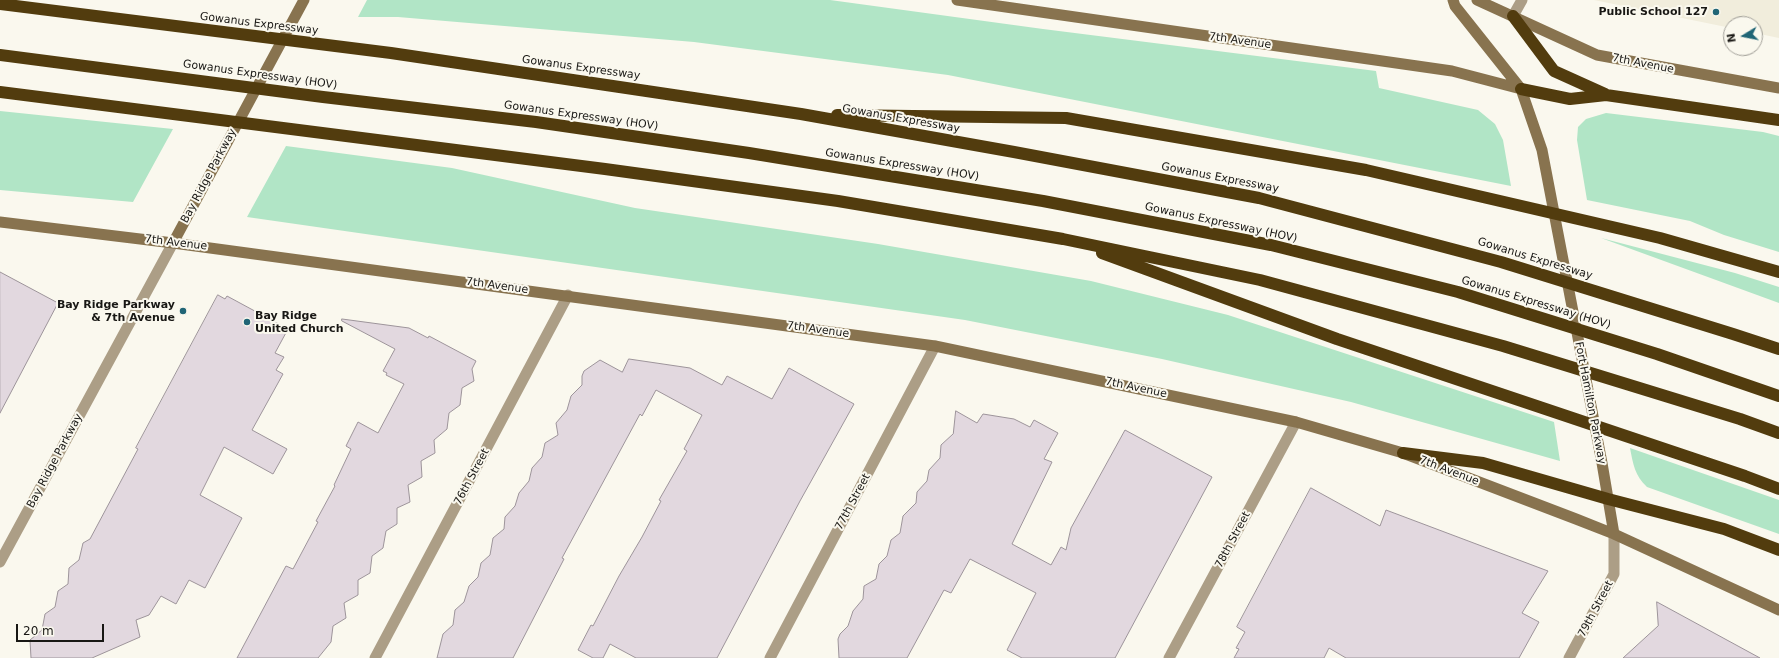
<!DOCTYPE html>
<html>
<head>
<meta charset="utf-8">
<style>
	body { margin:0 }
	#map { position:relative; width:1779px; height:658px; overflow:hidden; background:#faf8ee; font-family:"DejaVu Sans",sans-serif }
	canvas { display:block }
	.north { position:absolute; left:1723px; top:16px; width:40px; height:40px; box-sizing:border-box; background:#faf8ee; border:1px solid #a09e97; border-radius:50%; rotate:260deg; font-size:11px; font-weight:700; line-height:16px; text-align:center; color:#181714 }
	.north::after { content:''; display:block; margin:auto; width:14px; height:18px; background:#206576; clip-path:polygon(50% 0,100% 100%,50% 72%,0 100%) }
	.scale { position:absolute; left:16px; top:624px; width:88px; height:18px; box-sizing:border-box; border:2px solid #181714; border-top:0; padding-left:5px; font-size:12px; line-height:14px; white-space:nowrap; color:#181714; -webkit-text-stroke:3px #faf8ee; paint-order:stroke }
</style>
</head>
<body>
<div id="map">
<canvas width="1779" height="658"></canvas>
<div class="north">N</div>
<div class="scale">20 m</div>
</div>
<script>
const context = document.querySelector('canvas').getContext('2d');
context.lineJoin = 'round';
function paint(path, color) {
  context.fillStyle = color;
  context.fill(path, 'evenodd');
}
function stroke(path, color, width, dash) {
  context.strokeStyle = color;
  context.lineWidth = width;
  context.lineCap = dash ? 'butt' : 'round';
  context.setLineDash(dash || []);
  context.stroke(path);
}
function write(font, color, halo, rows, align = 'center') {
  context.font = font + ' "DejaVu Sans",sans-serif';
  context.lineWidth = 4;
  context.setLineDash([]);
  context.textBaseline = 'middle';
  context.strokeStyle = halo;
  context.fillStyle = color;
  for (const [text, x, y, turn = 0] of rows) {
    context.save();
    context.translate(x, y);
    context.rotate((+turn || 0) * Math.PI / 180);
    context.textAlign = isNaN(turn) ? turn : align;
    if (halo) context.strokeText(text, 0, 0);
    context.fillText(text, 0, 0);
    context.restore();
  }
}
const built = new Path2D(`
	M1594,0H1779V38L1755,33V24H1731V28Z`);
const green = new Path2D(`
	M367,0H830L1043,29L1376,71L1379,88L1478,110L1495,124L1503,140L1511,186L948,75L694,42L398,17H358Z
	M0,111L173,129L133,202L0,190Z
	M1606,113L1763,132L1779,136V252L1724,235L1690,221L1587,200L1577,140L1578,127L1586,119Z
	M286,146L452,168L635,208L878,244L1091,281L1228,315L1554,422L1560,461L1351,402L1162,359L965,320L247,217Z
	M1601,238L1735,273L1779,287V303Z
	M1630,448L1779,500V534L1647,487C1635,476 1633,464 1630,448Z`);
const building = new Path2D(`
	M0,272L58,303L0,413Z
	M218,295L225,299L227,296L288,329L275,353L284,357L276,370L283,374L252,430L287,449L273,474L224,447L200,495L242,518L205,588L189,580L176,604L161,596L149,615L136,620L140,637L92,658H31L30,640L42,630L45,614L55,607L58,591L68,584L69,568L79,560L83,543L90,539L138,449L136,448Z
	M342,319L409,328L428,338L429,336L476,361L472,369L474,381L462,388L460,405L449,413L447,429L434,440L435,453L421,461L422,477L408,485L410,502L397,508V524L386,531L383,548L372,556L370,573L358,580V595L344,603L346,618L333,626L331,642L318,658H237L286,566L293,569L318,522L316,521L335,486L334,485L351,449L346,446L358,422L378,433L404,384L386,375L387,373L383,371L395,349L342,321Z
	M629,359L690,368L722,385L727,376L772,399L789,368L854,404L800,501L717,658H636L610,644L603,658H593L578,650L591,625L593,626L619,576L642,537L661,501L659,500L687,451L684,449L702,415L656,390L642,416L640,414L562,558L564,559L513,658H437L443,634L453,625L455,610L464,602L469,586L478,577L481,563L490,555L493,538L504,529L505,517L515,506L519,493L529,481L532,468L542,457L545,443L558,435L556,423L567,410L571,396L582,385V376L584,371L600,360L622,372Z
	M956,411L977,423L983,414L1014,419L1030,427L1034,420L1058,433L1044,459L1052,462L1012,544L1051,565L1061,547L1066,550L1071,528L1125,430L1212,477L1115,658H1022L1007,650L1036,593L970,559L951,593L944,590L907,658H839L838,639L840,634L848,626L853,611L863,599L864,586L876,579L879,564L887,556L891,540L900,533L903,516L916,503L917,492L927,481L929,470L940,458L941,445L953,434Z
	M1311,488L1380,526L1386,510L1548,571L1522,613L1539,622L1519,658H1346L1329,648L1324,658H1234L1239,649L1236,648L1245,632L1237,627Z
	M1657,602L1760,658H1623L1658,626Z`);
const minor = new Path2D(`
	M1513,16L1522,0
	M0,562L173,243
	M375,658L568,295
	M770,658L935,346
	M1169,658L1296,422
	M1569,658L1614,574V534`);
const secondary = new Path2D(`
	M957,0L1452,71L1521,89
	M1453,0L1455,6L1521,89L1542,150L1602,463L1614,534
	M1477,0L1597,55L1779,88
	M0,222L173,243L935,346L1296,422L1403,453L1576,519L1614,534L1779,610
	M173,243L304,0`);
const motorway = new Path2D(`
	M0,4L391,53L801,114L1014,152L1259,198L1501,262L1733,334L1779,349
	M1513,16L1554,71L1605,94
	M0,55L323,97L536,122L749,153L1043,201L1271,245L1458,292L1657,354L1779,396
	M1521,89L1570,99L1606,95L1779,120
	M0,92L605,169L838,201L1063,239L1260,280L1503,346L1740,419L1779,433
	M837,115L1066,118L1366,170L1660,238L1779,272
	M1102,253L1337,339L1745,476L1779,489
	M1403,453L1483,463L1608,499L1724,529L1779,550`);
const markers = [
	[1716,12,4,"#206576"],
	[183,311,4,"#206576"],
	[247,322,4,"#206576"]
];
const poiNames = [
	["Public School 127",1708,12],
	["Bay Ridge Parkway",175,305],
	["& 7th Avenue",175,318],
	["Bay Ridge",255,316,"left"],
	["United Church",255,329,"left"]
];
const streetNames = [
	["Gowanus Expressway",259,24,7],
	["7th Avenue",1240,41,8],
	["7th Avenue",1643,64,11],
	["Gowanus Expressway",581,68,8],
	["Gowanus Expressway (HOV)",260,75,8],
	["Gowanus Expressway (HOV)",581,116,8],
	["Gowanus Expressway",901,119,10],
	["Gowanus Expressway (HOV)",902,165,9],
	["Bay Ridge Parkway",209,176,-62],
	["Gowanus Expressway",1220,178,11],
	["Gowanus Expressway (HOV)",1221,223,12],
	["7th Avenue",176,243,7],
	["Gowanus Expressway",1535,259,17],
	["7th Avenue",497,286,8],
	["Gowanus Expressway (HOV)",1536,303,17],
	["7th Avenue",818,330,8],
	["7th Avenue",1136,388,12],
	["Fort Hamilton Parkway",1590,403,79],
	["Bay Ridge Parkway",55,461,-62],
	["7th Avenue",1449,471,21],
	["76th Street",472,477,-62],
	["77th Street",853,502,-62],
	["78th Street",1233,540,-62],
	["79th Street",1596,609,-62]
];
paint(built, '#f1eddc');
paint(green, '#b1e5c6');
paint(building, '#e2d8df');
stroke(building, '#9d949a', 1);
stroke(minor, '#ac9e86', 11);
stroke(secondary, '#88734f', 11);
stroke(motorway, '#523c0e', 12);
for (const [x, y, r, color] of markers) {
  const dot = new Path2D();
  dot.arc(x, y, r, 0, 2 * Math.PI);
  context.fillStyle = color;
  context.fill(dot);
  stroke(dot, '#faf8ee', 1.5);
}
write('bold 11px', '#181714', '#faf8ee', poiNames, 'right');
write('11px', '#181714', '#faf8ee', streetNames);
</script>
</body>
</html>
